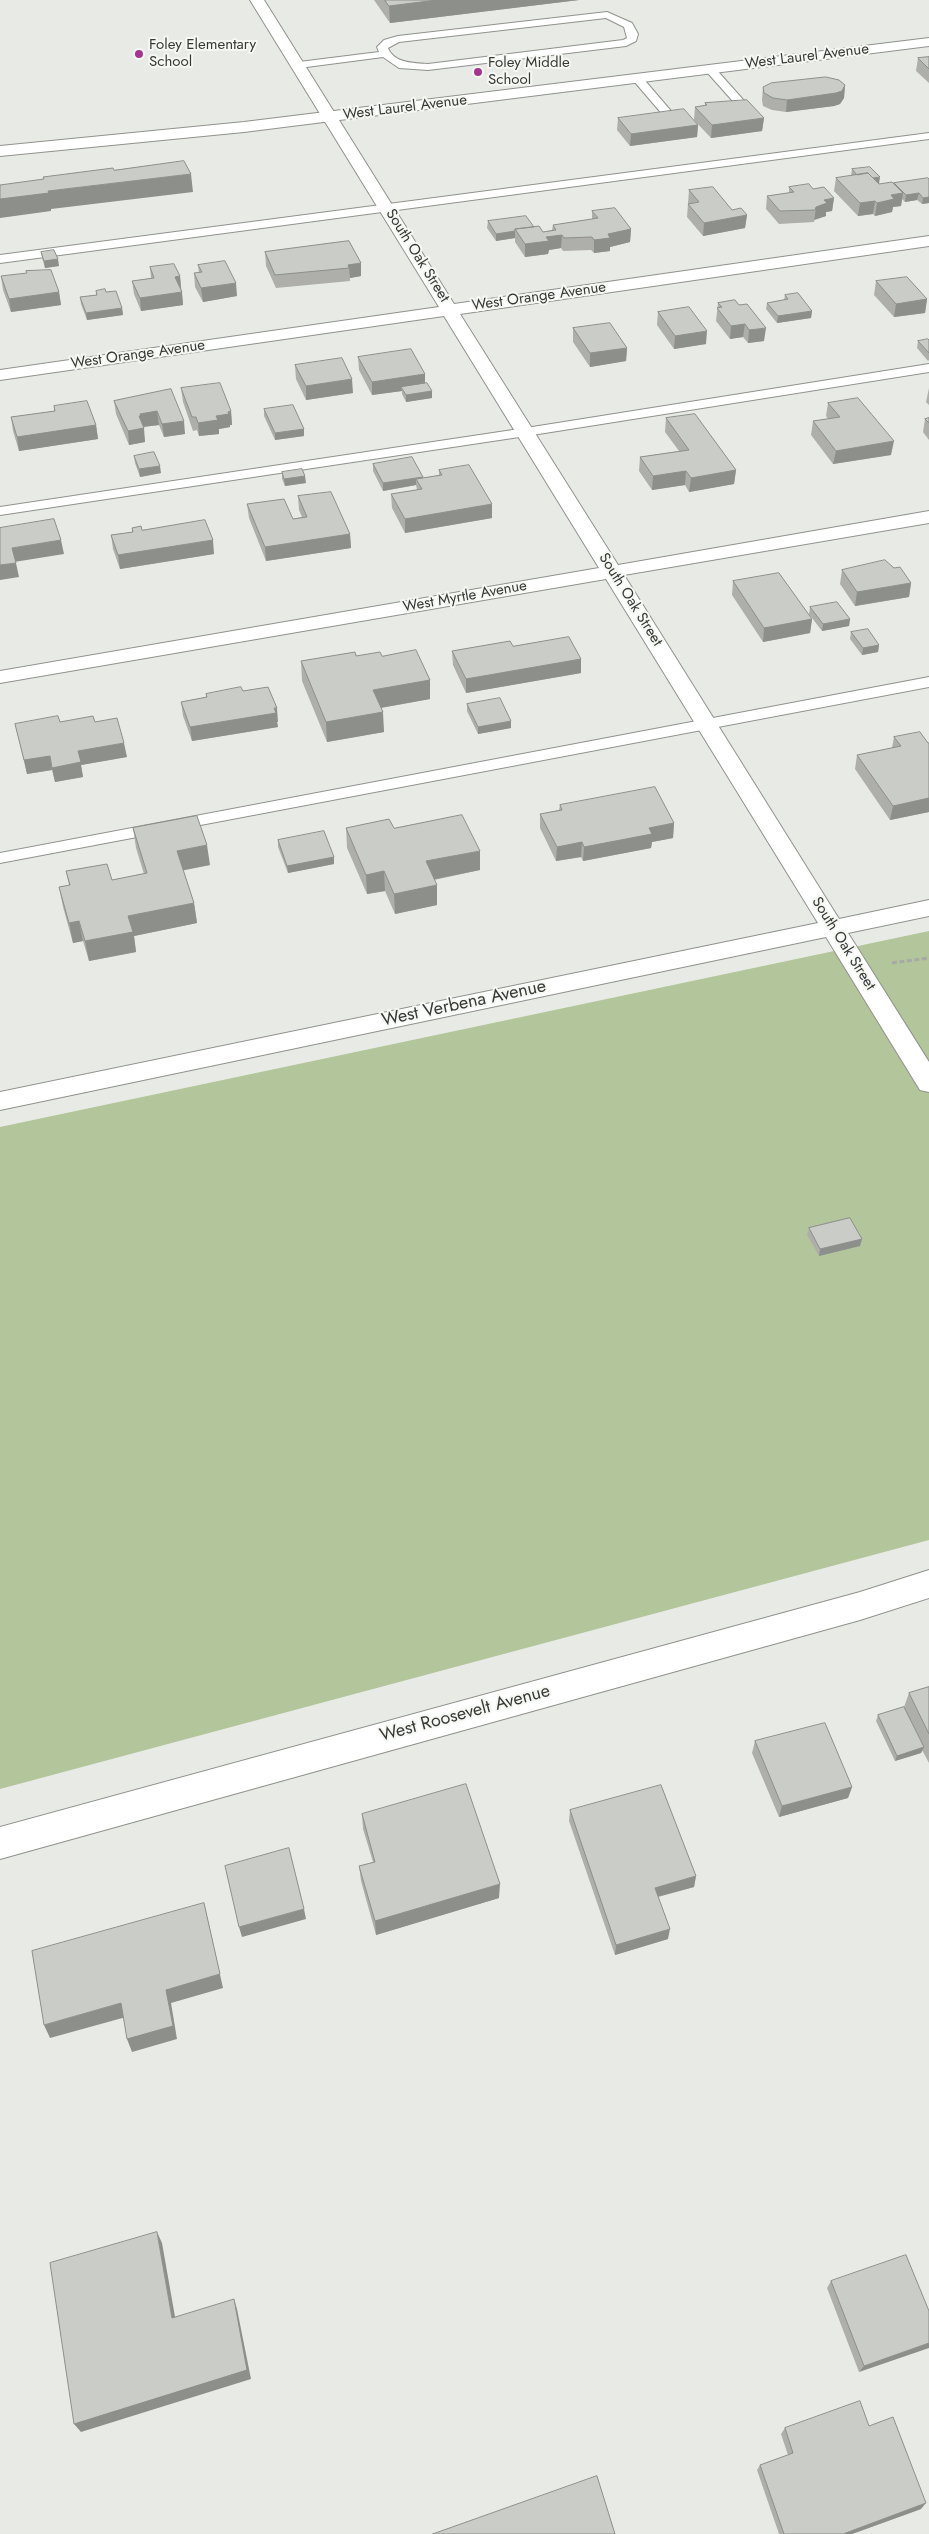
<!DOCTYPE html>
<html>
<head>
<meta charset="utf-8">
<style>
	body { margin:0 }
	canvas { display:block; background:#e8ebe5 }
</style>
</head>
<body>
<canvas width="929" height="2534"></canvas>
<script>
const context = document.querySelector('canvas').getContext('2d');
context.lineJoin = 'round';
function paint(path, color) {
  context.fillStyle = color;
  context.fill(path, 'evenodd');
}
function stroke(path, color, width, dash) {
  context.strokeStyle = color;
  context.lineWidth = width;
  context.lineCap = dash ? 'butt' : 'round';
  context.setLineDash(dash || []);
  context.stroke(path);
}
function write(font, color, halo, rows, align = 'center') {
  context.font = font + ' Jost,sans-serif';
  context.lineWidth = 4;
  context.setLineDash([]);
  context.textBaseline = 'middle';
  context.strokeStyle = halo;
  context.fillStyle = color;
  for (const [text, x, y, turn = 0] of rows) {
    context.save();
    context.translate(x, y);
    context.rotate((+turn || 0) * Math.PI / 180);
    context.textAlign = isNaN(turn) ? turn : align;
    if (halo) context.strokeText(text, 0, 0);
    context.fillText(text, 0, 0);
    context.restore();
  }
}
const green = new Path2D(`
	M929,931V1540L0,1789V1127Z`);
const path = new Path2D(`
	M892,963L929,958`);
const service = new Path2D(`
	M607,12L632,23L638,34L636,41L626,46L428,70L399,68L383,57L299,68L294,65L299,62L379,52L377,47L384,40L398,36ZM606,18L624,27L627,38L623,40L428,64C413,63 394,63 388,48L399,42Z
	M710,66L714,67L746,103V107H738L706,71V67Z
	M637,75L641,76L671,111V115H663L633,80V76Z
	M929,133V139L0,263V255Z
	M929,364V372L526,436L0,515V507L526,428Z
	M929,677V687L0,863V853Z`);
const minor = new Path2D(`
	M250,0H264L454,304L929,236V246L460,314L618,565L929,511V523L624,575L839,919L929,900V916L848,933L929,1062V1092L920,1090L826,937L0,1110V1092L818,923L606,579L0,683V671L599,568L444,316L0,380V370L439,307Z
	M929,1570V1598L860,1620L0,1859V1827L860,1592Z`);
const primary = new Path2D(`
	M929,38V46L244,132L0,156V146L244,122Z`);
const wall = new Path2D(`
	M374,0H579L390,23Z
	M929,57V83L916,71L918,58Z
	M845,85L844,98L840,104L834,106L786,112L772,110L763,106L762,100L763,87Z
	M705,103L764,118L762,131L711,138L694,120L695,107L705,106Z
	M618,118L698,125L697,137L630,146L617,130Z
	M852,169L879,184H894L929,179V203L922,204L917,200L905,202L902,199L901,206L893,207L892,212L875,216L873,214L858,216L834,191L836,178L851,176Z
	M789,187L813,189L834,198L832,211L826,212V216L814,220V222L779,224L766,209L767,196L789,193Z
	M689,190L732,210L747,215L745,228L703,236L687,217Z
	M592,211L631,229L630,242L610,247V251L594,253L591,250L563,251L561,248L549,250L548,254L525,257L515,242V238L496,241L487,228L488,221L543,232L552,230L553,225L592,219Z
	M349,241L361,276L350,278V281L276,288L266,266L265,252Z
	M41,252L59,266L45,268L42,258Z
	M198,265L237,296L203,302L195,287L194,273H199Z
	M150,267L180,276L183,305L141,311L134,294L132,281L151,278Z
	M1,276L59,292L61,305L11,312L3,290Z
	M876,281L927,299L925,313L894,317L874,295Z
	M96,291L122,308L123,315L87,320L81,304L80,297L96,295Z
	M785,295L812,311L811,318L777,323L766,309L767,303L784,300Z
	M735,300L764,341L748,343L743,337L730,339L716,321L718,303Z
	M658,312L706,344L674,349L657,325Z
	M573,328L627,348L626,361L590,367L573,342Z
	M929,340V360L928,361L917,348L918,341Z
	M358,357L425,374V383L432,398L406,402L402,394V391L372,395L359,370Z
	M295,365L353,393L306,400L296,379Z
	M181,388L231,411L232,425H230V427L219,429V434L199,436L197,430L193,431L183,402Z
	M929,388V405L926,402Z
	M171,389L185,434L164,437L159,425L143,427L145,442L129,445L116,414L114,401Z
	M828,403L891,455L833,464L811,435L813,421L828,419L826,416Z
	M54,406L96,425L98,439L19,451L13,431L11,417L54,411Z
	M264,409L304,436L275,440L264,416Z
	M666,418L736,470L734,484L689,492L685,485L652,490L639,471L640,457L679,451L665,432Z
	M929,418V440L923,432L925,419Z
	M134,456L161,473L140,477L135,463Z
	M373,464L423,477V478L439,475V470L492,518L405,533L392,508L391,494L417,490L416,485L383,491L373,471Z
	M282,472L306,483L285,486L282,479Z
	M298,496L350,534L351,548L266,561L249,518L247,504L293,519L302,517L299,510Z
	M132,528L142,530L214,554L120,569L113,549L111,535L132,532Z
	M894,568L911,583L909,597L855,606L840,584L842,570Z
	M733,581L812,619L810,633L763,642L732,595Z
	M810,607L850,619L849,626L822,631L809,614Z
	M851,632L879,645L878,652L862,655L850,639Z
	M513,646L581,659V673L466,693L453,665L452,651Z
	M356,656H382L430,680V699L381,708L384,732L327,742L302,681L301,661Z
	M243,691L278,722H277L278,727L192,741L183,716L181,702L206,697V694Z
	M467,704L511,728L478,734L467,711Z
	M60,722H95L127,757L81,765L83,777L55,782L52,770L27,774L15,724Z
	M894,737L929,743V812L890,820L855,769L857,755L892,748Z
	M560,805L674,823L673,838L652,842L651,848L583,861L581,857L556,861L540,828V814L559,810Z
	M133,828L210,865L183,870L194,903L197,923L134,936L136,952L89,961L83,941L73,943L63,907L59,887L69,885L66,871L112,880L144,874L136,848Z
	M346,828H394L480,870L434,880L437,905L395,914L385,891L367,894L347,848Z
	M278,840L334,857V864L288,873L278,847Z
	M809,1228L860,1246L819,1256L807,1235Z
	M929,1687V1763L922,1750L921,1753L895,1761L876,1721L878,1715L904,1707L909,1693Z
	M755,1741L852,1787L848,1798L779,1817L752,1753Z
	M570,1810L696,1876L694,1887L658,1897L668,1939L615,1955L569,1821Z
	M362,1814L499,1898L376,1935L361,1881L359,1866L373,1862L363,1829Z
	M831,2281L929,2311L859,2372L827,2288Z
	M869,2426L921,2509L852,2534H779L757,2470L760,2465L788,2455L781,2434L785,2428Z`);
const shadedWall = new Path2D(`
	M437,0H579L390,23L389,6Z
	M845,85L844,98L840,104L834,106L786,112L787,100Z
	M764,118L762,131L711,138L712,125Z
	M698,125L697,137L630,146L631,134Z
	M191,174L193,192L51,209V211L0,218V199L48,191Z
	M880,177L879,184L861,180Z
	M903,193L901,206L893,207L892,212L875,216L877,203L891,195Z
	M919,193L917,200L905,202L906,195Z
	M929,197V203L922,204L923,198Z
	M834,198L832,211L826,212V216L814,220V222L816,207L824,200Z
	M875,201L873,214L858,216L860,203Z
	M747,215L745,228L703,236L704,223Z
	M631,229L630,242L610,247V251L594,253V240L608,234Z
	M515,231V238L496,241V234Z
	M562,235L561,248L549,250L548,254L525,257V244L546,237Z
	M58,259L59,266L45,268L44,261Z
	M361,263V276L350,278L349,268L348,265Z
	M180,276L181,289L175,277Z
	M236,283L237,296L203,302L201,288Z
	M59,292L61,305L11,312L9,299Z
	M182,292L183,305L141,311L140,298Z
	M927,299L925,313L894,317L896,304Z
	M122,308L123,315L87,320L86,313Z
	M812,311L811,318L777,323L778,316Z
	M745,324L743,337L730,339L731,326Z
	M766,328L764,341L748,343L749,330Z
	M707,331L706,344L674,349L675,336Z
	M627,348L626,361L590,367V353Z
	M425,374V387H401L402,391L372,395V382Z
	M352,379L353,393L306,400V386Z
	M432,391V398L406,402V395Z
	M157,411L159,425L142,427L144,428L145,442L129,445L128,431L140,414Z
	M231,411L232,425H230V427L219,429V434L199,436L198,423L216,416Z
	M184,421L185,434L164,437L162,424Z
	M96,425L98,439L19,451L17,437Z
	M304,429V436L275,440V433Z
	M894,441L891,455L833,464L836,451Z
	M160,466L161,473L140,477L139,469Z
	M736,470L734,484L689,492L691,478Z
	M686,471L685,485L652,490L653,476Z
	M305,476L306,483L285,486L284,479Z
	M423,477V484L416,479V485L383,491V483Z
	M492,504V518L405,533V519Z
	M350,534L351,548L266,561L265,547Z
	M61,540L64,554L14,562L12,548Z
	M213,540L214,554L120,569L118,555Z
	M16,563L19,577L0,580V565Z
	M911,583L909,597L855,606L857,592Z
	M812,619L810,633L763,642L764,628Z
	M850,619L849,626L822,631L823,624Z
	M879,645L878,652L862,655L863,648Z
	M581,659V673L466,693V679Z
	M430,680V699L374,709L373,690Z
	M277,708L278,722H277L278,727L192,741L190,727Z
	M383,712L384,732L327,742L326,722Z
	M511,721V728L478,734V727Z
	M124,743L127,757L81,765L83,777L55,782L52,768L78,751Z
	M50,756L52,770L27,774L24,760Z
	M929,798V812L890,820L893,806Z
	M674,823L673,838L652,842L651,848L583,861L584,847L649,828Z
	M582,842L581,857L556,861L557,847Z
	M207,845L210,865L180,871L177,851Z
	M480,851V870L426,881V861Z
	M334,857V864L288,873L287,866Z
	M384,871L385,891L367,894L366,875Z
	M437,885V905L395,914L394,894Z
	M194,903L197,923L134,936L136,952L89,961L85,941L128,916Z
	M79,921L83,941L73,943L69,923Z
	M862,1239L860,1246L819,1256L820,1249Z
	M924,1747L921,1753L895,1761L897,1756Z
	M852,1787L848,1798L779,1817L782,1806Z
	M696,1876L694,1887L653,1898L655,1888Z
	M500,1884L499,1898L376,1935L375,1921Z
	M204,1903L223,1988L171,2003L177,2039L132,2052L127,2039L166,1990Z
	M304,1909L306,1919L242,1937L239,1927Z
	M670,1929L668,1939L615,1955L616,1945Z
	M121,2003L126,2017L50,2038L44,2025Z
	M157,2232L162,2243L177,2328L172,2318Z
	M234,2299L237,2309L251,2379L81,2432L74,2424Z
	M929,2343V2348L859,2372L864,2366Z
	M926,2503L921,2509L852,2534H843Z`);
const building = new Path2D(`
	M385,0H437L389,6Z
	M929,57V69L918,58Z
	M826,77L839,80L845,85L842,91L836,93L787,100L773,98L764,93L763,87L771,83Z
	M747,100L764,118L712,125L695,107L707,105L705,103Z
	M684,109L698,125L631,134L618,118Z
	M184,161L191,174L48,191L49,193L0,199V185L44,179L43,177L113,168L114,170Z
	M870,167L880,177L873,178L868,173L857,175L852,169Z
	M868,173L879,184L892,182L903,193L891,195L894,199L877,203L875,201L860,203L836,178Z
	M928,178L929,179V197L923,198L919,193L906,195L894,183Z
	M809,184L813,189L824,187L834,198L824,200L827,203L816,207L815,210L780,211L767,196L794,192L789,187Z
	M713,187L732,210L741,208L747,215L704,223L688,204L699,202L689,190Z
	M615,208L631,229L608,234L610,238L594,240L592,237L564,238L562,235L546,237L549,241L525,244L515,229L539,226L543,232L556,230L553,225L598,218L592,211Z
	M526,216L534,227L515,229V231L496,234L488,221Z
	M349,241L361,263L348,265L349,268L275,275L265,252Z
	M54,250L58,259L44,261L41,252Z
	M225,261L236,283L201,288L194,273L202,272L198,265Z
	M174,264L180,276L175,277L182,292L140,298L132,281L154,278L150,267Z
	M51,270L59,292L9,299L1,276L27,273L26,271Z
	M907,277L927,299L896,304L876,281Z
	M105,289L106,292L116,291L122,308L86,313L80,297L97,295L96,291Z
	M798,293L812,311L778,316L767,303L788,299L785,295Z
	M735,300L739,305L747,304L766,328L749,330L745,324L731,326L717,308L722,307L718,303Z
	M689,307L707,331L675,336L658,312Z
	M610,323L627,348L590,353L573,328Z
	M928,339L929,340V353L918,341Z
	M411,349L425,374L372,382L358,357Z
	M342,358L352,379L306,386L295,365Z
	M220,383L231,411L228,412L229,414L216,416L218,420L198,423L196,417H192L181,388Z
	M427,383L432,391L406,395L401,387Z
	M171,389L184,421L162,424L157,411L140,414L141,416H139L144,428L128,431L114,401Z
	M858,398L894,441L836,451L813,421L840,417L828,403Z
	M87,401L96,425L17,437L11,417L55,411L54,406Z
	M293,405L304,429L275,433L264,409Z
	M695,414L736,470L691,478L686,471L653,476L640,457L689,450L666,418Z
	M929,418V423L925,419Z
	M154,452L160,466L139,469L134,456Z
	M412,457L423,477L383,483L373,464Z
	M469,465L492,504L405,519L391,494L422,489L416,479L442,475L439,470Z
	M302,469L305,476L284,479L282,472Z
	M331,492L350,534L265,547L247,504L284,499L293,519L307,517L298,496Z
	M54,519L61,540L12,548L16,563L0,565V528Z
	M205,520L213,540L118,555L111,535L133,532L132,528L141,526L142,530Z
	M885,560L894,568L900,567L911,583L857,592L842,570Z
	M779,573L812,619L764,628L733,581Z
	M837,602L850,619L823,624L810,607Z
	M868,629L879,645L863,648L851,632Z
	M569,637L581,659L466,679L452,651L510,641L513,646Z
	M416,650L430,680L373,690L383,712L326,722L301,661L355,652L356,656L380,652L382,656Z
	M241,687L243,691L268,687L277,708H274L276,713L190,727L181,702L207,697L206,694Z
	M500,698L511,721L478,727L467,704Z
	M58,716L60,722L93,716L95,722L117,718L124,743L78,751L81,762L52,768L50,756L24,760L15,724Z
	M920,732L928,743H929V798L893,806L857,755L901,746L894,737Z
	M655,787L674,823L649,828L652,834L584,847L582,842L557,847L540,814L562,810L560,805Z
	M462,815L480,851L426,861L437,885L394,894L384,871L366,875L346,828L389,819L394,828Z
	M197,816L207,845L177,851L194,903L128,916L133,932L85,941L79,921L69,923L59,887L70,885L66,871L107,864L112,880L147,873L133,828Z
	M324,831L334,857L287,866L278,840Z
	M850,1218L862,1239L820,1249L809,1228Z
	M929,1687V1734L909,1693Z
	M904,1707L924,1747L897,1756L878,1715Z
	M825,1723L852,1787L782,1806L755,1741Z
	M466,1784L500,1884L375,1921L359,1866L375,1862L362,1814Z
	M661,1785L696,1876L655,1888L670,1929L616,1945L570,1810Z
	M289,1848L304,1909L239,1927L225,1866Z
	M204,1903L220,1974L166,1990L173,2026L127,2039L121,2003L44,2025L32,1951Z
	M157,2232L172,2318L234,2299L247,2370L74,2424L50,2263Z
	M906,2255L929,2311V2343L864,2366L831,2281Z
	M860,2401L869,2426L893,2417L926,2503L843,2534H784L760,2465L793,2453L785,2428Z
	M597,2476L615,2534H433Z`);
const markers = [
	[139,54,5,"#a63490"],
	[478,72,5,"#a63490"]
];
const farPoinames = [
	["Foley Elementary",149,45],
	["School",149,62],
	["Foley Middle",488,63],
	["School",488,80]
];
const farStreetnames = [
	["West Laurel Avenue",807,57,-7],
	["West Laurel Avenue",405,108,-7],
	["South Oak Street",417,256,58],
	["West Orange Avenue",539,297,-8],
	["West Orange Avenue",138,355,-8],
	["West Myrtle Avenue",465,597,-10],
	["South Oak Street",630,600,58],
	["South Oak Street",843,944,58]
];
const streetNames = [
	["West Verbena Avenue",464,1004,-12],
	["West Roosevelt Avenue",465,1714,-15]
];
paint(green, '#b3c59a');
stroke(service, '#90928d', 2);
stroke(minor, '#90928d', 2);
stroke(primary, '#90928d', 2);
stroke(path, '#a6a9a4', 3, [5, 2.5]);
paint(service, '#fff');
paint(minor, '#fff');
paint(primary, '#fff');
paint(wall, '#aeafab');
paint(shadedWall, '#8d8f8b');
paint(building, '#caccc7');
stroke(building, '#8d8f8b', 1);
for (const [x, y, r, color] of markers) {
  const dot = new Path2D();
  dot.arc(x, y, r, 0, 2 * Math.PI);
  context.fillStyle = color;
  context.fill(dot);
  stroke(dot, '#f6f8f3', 2);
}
write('15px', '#383937', '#f6f8f3', farPoinames, 'left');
write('15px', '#383937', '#f6f8f3', farStreetnames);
write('18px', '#383937', '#f6f8f3', streetNames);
</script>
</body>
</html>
